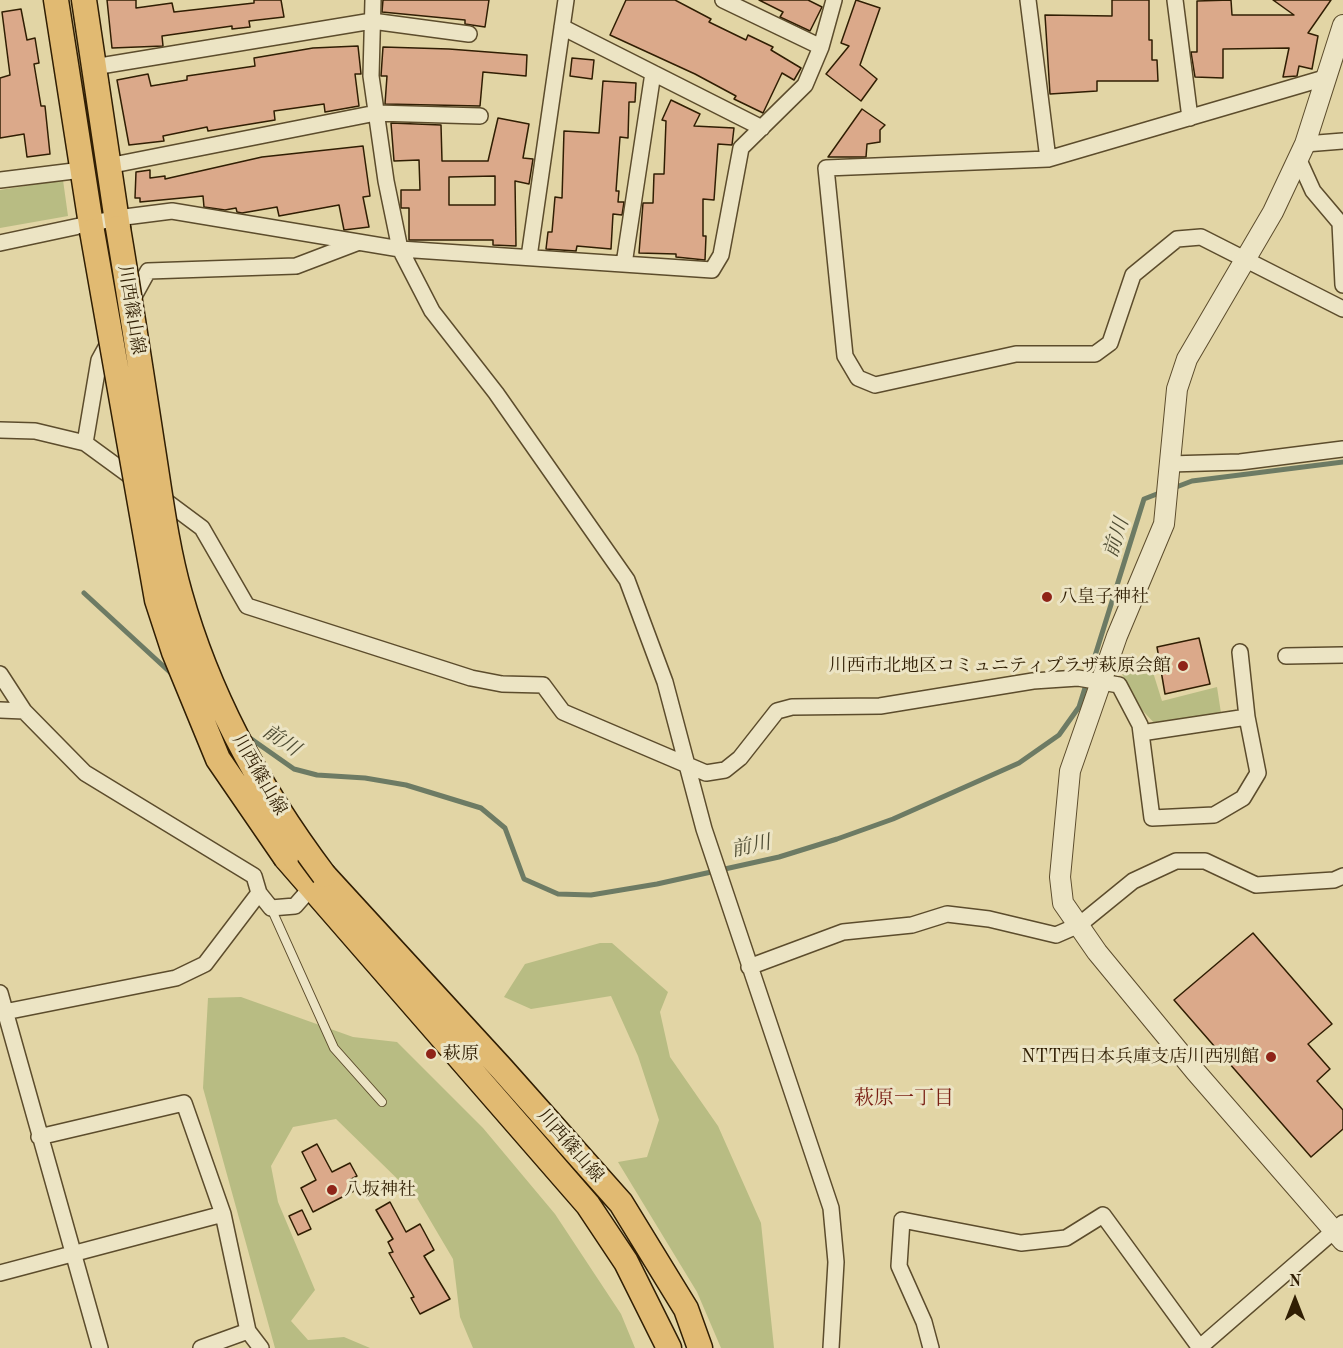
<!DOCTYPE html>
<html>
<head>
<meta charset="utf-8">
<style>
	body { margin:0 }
	#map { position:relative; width:1343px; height:1348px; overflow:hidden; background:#e2d5a5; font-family:"Old Standard TT",serif }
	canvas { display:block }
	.north { position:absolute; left:1265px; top:1270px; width:60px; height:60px; -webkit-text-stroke:4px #ece4c4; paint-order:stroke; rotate:0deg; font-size:16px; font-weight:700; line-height:24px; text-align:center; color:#301e03 }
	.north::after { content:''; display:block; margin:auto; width:21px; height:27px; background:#301e03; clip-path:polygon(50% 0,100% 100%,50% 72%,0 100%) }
</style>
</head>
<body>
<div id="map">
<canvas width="1343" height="1348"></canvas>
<div class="north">N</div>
</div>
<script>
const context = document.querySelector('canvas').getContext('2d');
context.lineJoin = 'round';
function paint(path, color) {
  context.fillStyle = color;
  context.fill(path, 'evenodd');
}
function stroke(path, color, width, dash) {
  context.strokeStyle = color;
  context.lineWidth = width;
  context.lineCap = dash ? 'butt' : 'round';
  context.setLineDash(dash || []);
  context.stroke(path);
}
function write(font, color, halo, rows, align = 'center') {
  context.font = font + ' "Old Standard TT","Noto Serif JP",serif';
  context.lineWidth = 6;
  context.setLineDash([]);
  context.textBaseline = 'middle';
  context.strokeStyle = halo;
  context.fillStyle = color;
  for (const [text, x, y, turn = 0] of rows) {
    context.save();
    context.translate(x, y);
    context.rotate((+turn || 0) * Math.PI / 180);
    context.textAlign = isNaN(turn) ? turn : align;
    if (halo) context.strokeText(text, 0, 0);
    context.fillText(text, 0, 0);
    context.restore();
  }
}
const green = new Path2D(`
	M63,180L68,216L0,228V190Z
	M1151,666L1162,701L1217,687L1221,713L1157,726L1142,710L1122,674Z
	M600,943H612L668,992L660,1012L670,1057L718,1126L761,1223L774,1348H721L697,1292L618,1162L647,1157L659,1120L638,1056L611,996L531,1009L504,997L525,964Z
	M241,997L353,1037L397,1042L483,1128L555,1214L621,1314L635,1348H473L460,1317L453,1259L417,1198L336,1119L293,1127L271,1166L278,1202L315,1290L291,1321L308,1340L344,1337L370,1348H275L203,1088L208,998Z`);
const stream = new Path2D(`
	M1171,489L1192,481L1343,462
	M84,593L173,675
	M247,736L294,769L317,775L365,778L406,785L481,808L505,828L524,879L558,894L591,895L657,884L779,857L837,839L893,819L1019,763L1059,735L1079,707L1144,499L1162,492`);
const building = new Path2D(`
	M107,0H136V8L172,3L174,12L254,3V0H281L284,17L249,21L250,27L232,29V26L162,36L163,46L112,48Z
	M383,0H489L485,27L465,24V20L382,12Z
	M626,0H675L711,19L709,22L746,40L748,35L773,47L771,50L801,68L794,80L782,73L763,113L734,99L736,96L695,74L610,35Z
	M759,0H808L822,7L810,31L780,17L783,12Z
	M856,0L880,8L860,65L877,79L861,101L826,74L849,46L841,43Z
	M1112,0H1149V40H1152V60H1157L1158,81H1097V91L1050,94L1045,15L1112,16Z
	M1231,0L1232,15H1294L1273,0H1331L1308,33L1318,36L1312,69L1299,66L1297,76L1283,77L1289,48L1223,49V78L1195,77L1191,52H1197V1Z
	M21,9L27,40L35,38L39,63L34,64L41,106H45L50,154L27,157L24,134L0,138V78L10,75L2,12Z
	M358,46L361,74H355L359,106L325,112L324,104L274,111L275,120L208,131L207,127L163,136L164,141L129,145L117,80L148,74L151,86L187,80V76L255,66L254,58L313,48Z
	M383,47L449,49L527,55L526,76L483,72L480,106L385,104L387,76H381Z
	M572,58L594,60L592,79L570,76Z
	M603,81L636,83L635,102H629L628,138L620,137L616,191H619L618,202H624L622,215L613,214L611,249L577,246L576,251L546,249L548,232H552L555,197L562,198L564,131L599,133Z
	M671,100L700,114L694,126L734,128L732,145L718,144L714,200L703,199V236H706L705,260L676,257V254L639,253L643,203H653L654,174H664L666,121L662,120Z
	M862,109L885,125L880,130V142L867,144L866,157H828Z
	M498,118L529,124L523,158L533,159L529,184L515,181L516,246L493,245V240H409V208H401V190H420L419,160L394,161L391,123L441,125L442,161H488ZM495,176V205H449V177Z
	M363,146L370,196L363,197L369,227L344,230L339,205L279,216L277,207L242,213L237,212L236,208L225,210L204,207L203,196L140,202V198H135L136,172L150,170V178L165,176V179L262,157Z
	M1199,638L1210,684L1165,694L1157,647Z
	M1253,933L1332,1024L1308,1044L1330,1069L1317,1081L1343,1110V1129L1311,1157L1174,1000Z
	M317,1144L332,1172L350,1163L357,1176L348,1181L354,1191L313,1212L301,1188L316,1180L302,1152Z
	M390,1202L406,1232L420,1224L434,1250L424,1256L450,1299L420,1314L411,1298L414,1297L389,1253L393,1252L388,1242L393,1239L376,1210Z
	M302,1210L311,1229L298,1235L289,1216Z`);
const service = new Path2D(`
	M271,908L334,1048L382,1102`);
const minor = new Path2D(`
	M373,0L371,76L386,181L400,249L432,311L496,393L627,580L665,682L704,829L831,1208L836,1262L831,1348
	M723,0L821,47L834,0
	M1028,0L1048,159L1328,77
	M1175,0L1190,118
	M562,27L762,128
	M94,67L372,21L469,34
	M1305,144L1343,141
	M1298,158L1313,191L1340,223L1343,285
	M1048,159L826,168L845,356L858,378L875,385L1016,354H1095L1110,343L1133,275L1177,239L1201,237L1343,309
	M108,166L376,113L480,116
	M0,180L82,170
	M0,243L117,218L172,211L400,249L712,270L721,255L741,148L805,85L821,47
	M529,257L566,0
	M624,264L653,73
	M0,430L35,431L85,443
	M1169,464L1240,462L1343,449
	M137,481L85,443L99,360L148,271L296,266L359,242
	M159,496L202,528L247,606L471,678L502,684L543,685L563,712L706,773L725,770L740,758L777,711L792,707L880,706L1033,681L1078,678L1119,685L1140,725L1141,733L1152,818L1214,815L1243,798L1258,773L1247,717L1141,733
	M1240,652L1247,717
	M1286,656L1343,655
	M0,674L24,711
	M0,710L24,711L85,773L254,876L259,893L271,908L295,906L317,881
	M749,967L843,932L912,925L947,914L989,919L1056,935L1079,925L1133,881L1176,861H1205L1256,885L1334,880L1343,876
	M0,993L100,1348
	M0,1013L176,978L205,964L259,893
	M39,1137L184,1103L223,1214
	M0,1273L223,1214L248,1331L201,1348
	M248,1331L261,1348
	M931,1348L924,1322L899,1266L902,1220L1021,1243L1066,1238L1103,1215L1200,1348
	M1199,1348L1343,1223`);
const tertiary = new Path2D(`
	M1343,25L1305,144L1273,212L1187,359L1177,389L1164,524L1117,636L1070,771L1060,877L1063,903L1097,952L1195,1071L1343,1241`);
const primary = new Path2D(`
	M56,0L92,231
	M84,0L118,228
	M286,858L588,1205L626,1262L669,1348
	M324,875L502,1069L621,1203L686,1309L700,1348`);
const primaryBridge = new Path2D(`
	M118,228C130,299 141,371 152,443C160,493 166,545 180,594C209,697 260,790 324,875
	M92,231L157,600L174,652L218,759L286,858`);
const markers = [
	[1047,597,6,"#8f2418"],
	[1183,666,6,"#8f2418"],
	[431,1054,6,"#8f2418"],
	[1271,1057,6,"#8f2418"],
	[332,1190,6,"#8f2418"]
];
const streetNames = [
	["川西篠山線",131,310,81],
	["川西篠山線",259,775,60],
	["川西篠山線",570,1146,49]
];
const poiNames = [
	["八皇子神社",1059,597],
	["川西市北地区コミュニティプラザ萩原会館",1171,666,"right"],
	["萩原",443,1054],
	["NTT西日本兵庫支店川西別館",1259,1057,"right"],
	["八坂神社",344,1190]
];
const waterNames = [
	["前川",1117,538,-72],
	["前川",281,741,34],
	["前川",751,847,-12]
];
const neighbourhoodNames = [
	["萩原一丁目",904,1099]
];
paint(green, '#b8bc83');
stroke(stream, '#6d7b64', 5);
paint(building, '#dba98a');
stroke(building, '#301e03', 1.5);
stroke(service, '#5c4c2c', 10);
stroke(minor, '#5c4c2c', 18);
stroke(tertiary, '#5c4c2c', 22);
stroke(primary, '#301e03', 27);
stroke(service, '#ece4c4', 8);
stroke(minor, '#ece4c4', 15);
stroke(tertiary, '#ece4c4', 20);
stroke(primary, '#e1ba72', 24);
stroke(primaryBridge, '#301e03', 27, []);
stroke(primaryBridge, '#e1ba72', 24);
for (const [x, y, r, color] of markers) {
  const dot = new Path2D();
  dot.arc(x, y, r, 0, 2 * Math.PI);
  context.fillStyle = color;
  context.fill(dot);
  stroke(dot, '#ece4c4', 2);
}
write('18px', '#301e03', '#ece4c4', streetNames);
write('18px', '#301e03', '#ece4c4', poiNames, 'left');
write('italic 20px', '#4e4c33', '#ece4c4', waterNames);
write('20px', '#7a1f14', '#ece4c4', neighbourhoodNames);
</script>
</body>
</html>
